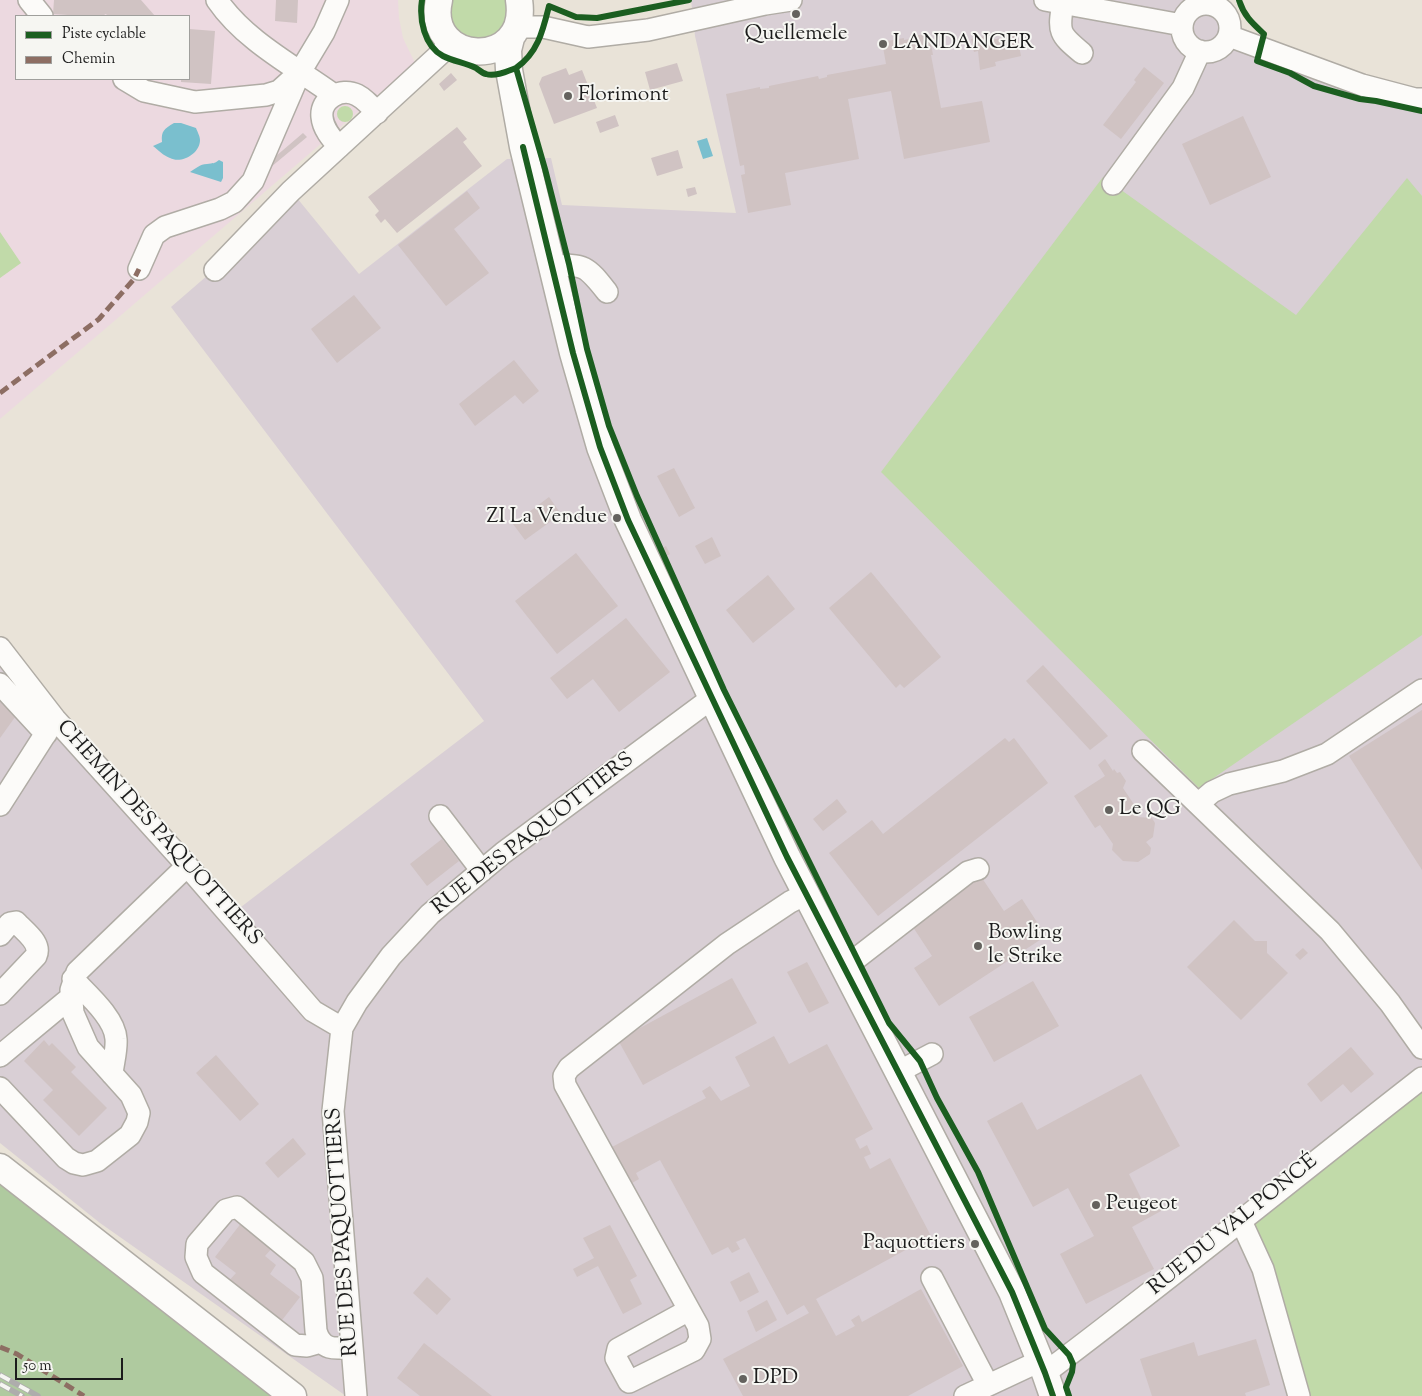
<!DOCTYPE html>
<html>
<head>
<meta charset="utf-8">
<style>
	body { margin:0 }
	#map { position:relative; width:1422px; height:1396px; overflow:hidden; background:#e9e3d8; font-family:"Sorts Mill Goudy",serif }
	canvas { display:block }
	.legend { position:absolute; left:15px; top:15px; width:175px; height:65px; box-sizing:border-box; background:#f6f6f2; border:1px solid #9f9f9c; margin:0; padding:6px 9px; list-style:none; font-size:15px; color:#1c1c1c }
	.legend li { display:flex; align-items:center; gap:10px; height:25px }
	.legend b { width:25px; border:1px solid #9f9f9c }
	.scale { position:absolute; left:15px; top:1358px; width:108px; height:22px; box-sizing:border-box; border:2px solid #1c1c1c; border-top:0; padding-left:6px; font-size:15px; line-height:18px; white-space:nowrap; color:#1c1c1c; -webkit-text-stroke:4px #f6f6f2; paint-order:stroke }
</style>
</head>
<body>
<div id="map">
<canvas width="1422" height="1396"></canvas>
<ul class="legend">
<li><b style="height:6px;background:#1b5e20"></b>Piste cyclable</li>
<li><b style="height:6px;background:#8d6e63"></b>Chemin</li>
</ul>
<div class="scale">50 m</div>
</div>
<script>
const context = document.querySelector('canvas').getContext('2d');
context.lineJoin = 'round';
function paint(path, color) {
  context.fillStyle = color;
  context.fill(path, 'evenodd');
}
function stroke(path, color, width, dash) {
  context.strokeStyle = color;
  context.lineWidth = width;
  context.lineCap = dash ? 'butt' : 'round';
  context.setLineDash(dash || []);
  context.stroke(path);
}
function write(font, color, halo, rows, align = 'center') {
  context.font = font + ' "Sorts Mill Goudy",serif';
  context.lineWidth = 4;
  context.setLineDash([]);
  context.textBaseline = 'middle';
  context.strokeStyle = halo;
  context.fillStyle = color;
  for (const [text, x, y, turn = 0] of rows) {
    context.save();
    context.translate(x, y);
    context.rotate((+turn || 0) * Math.PI / 180);
    context.textAlign = isNaN(turn) ? turn : align;
    if (halo) context.strokeText(text, 0, 0);
    context.fillText(text, 0, 0);
    context.restore();
  }
}
const built = new Path2D(`
	M0,0H398L399,18L403,38L415,63L0,419ZM16,16H189V79H16Z`);
const industrial = new Path2D(`
	M691,0H1224L1246,50L1422,106V1091L1251,1217L1310,1396H346L100,1223L0,1143V663L224,920L484,721L171,307L297,198L359,274L507,159L551,158L562,205L736,213L695,36Z`);
const green = new Path2D(`
	M449,0H510L512,15L492,41L462,38L449,22Z
	M337 114a8 8 0 1 1 16 0a8 8 0 1 1-16 0Z
	M1103,177L1296,315L1407,178L1422,196V635L1199,788L881,472Z
	M0,232L21,263L0,278Z
	M1422,1091V1396H1310L1251,1217Z`);
const forest = new Path2D(`
	M0,1184L254,1380L274,1396H0Z`);
const water = new Path2D(`
	M174,123H181L196,128C197,131 200,136 200,140C200,154 181,164 170,158C164,156 158,150 153,146L162,142C161,131 164,129 174,123Z
	M707,138L713,156L703,159L697,141Z
	M219,160L223,162V178L221,182L190,172C195,169 200,164 207,164C213,163 214,164 219,160Z`);
const building = new Path2D(`
	M54,0H141L155,16H110L105,14L104,16H83L53,14Z
	M276,0H298L297,23L275,21Z
	M189,29L215,31L211,84L181,82V79H189Z
	M929,33L933,55H931L941,108L982,101L990,142L904,159L891,91L848,99L859,159L785,173L791,205L748,213L741,175L745,174L744,165L740,166L726,94L760,87V89L769,88V86L818,76L819,79L827,77V75L886,64L883,47L887,41L904,38V40L914,38V36Z
	M990,35L991,40L1017,35L1021,56L995,62L996,66L980,70L978,51L974,52L971,39Z
	M677,63L683,81L650,90L645,72Z
	M1144,67L1164,83L1121,139L1103,125L1136,82L1134,80Z
	M566,68L569,75L582,70L597,108L554,124L539,84L542,77Z
	M451,73L457,80L444,91L439,84Z
	M615,115L619,126L600,133L596,122Z
	M1243,116L1271,177L1210,205L1182,144Z
	M457,127L467,139L463,142L482,166L397,233L385,219L381,223L375,215L379,211L368,197Z
	M303,133L307,137L265,172L262,168Z
	M678,150L683,168L657,176L651,158Z
	M695,187L697,194L688,197L686,189Z
	M467,191L480,208L454,229L489,273L446,306L398,245Z
	M354,295L381,328L337,363L311,329Z
	M514,360L539,391L523,404L515,395L475,426L459,404Z
	M674,468L695,508L679,517L657,476Z
	M549,497L561,514L525,540L513,524Z
	M712,537L721,556L705,564L695,546Z
	M666,546L670,554L665,557L661,549Z
	M576,553L618,606L557,654L515,601Z
	M871,572L941,657L904,688L900,684L896,688L829,608Z
	M768,575L795,609L753,643L726,610Z
	M626,618L670,672L619,712L593,679L567,699L550,678Z
	M1043,665L1108,736L1090,750L1026,681Z
	M0,700L18,713L0,738Z
	M1422,710V870L1349,756Z
	M1005,738L1009,742L1014,738L1048,783L878,916L829,853L872,820L883,834Z
	M1105,759L1113,771L1114,769L1117,773L1120,772L1126,781L1123,788L1137,809L1134,811L1138,817L1152,818L1155,823L1153,837L1146,842L1151,848L1150,854L1138,862L1123,861L1112,850L1113,844L1100,825L1095,828L1074,796L1105,776L1098,765Z
	M837,799L847,812L823,831L813,819Z
	M442,839L459,861L427,886L410,864Z
	M980,875L1004,911L1022,899L1046,936L939,1006L914,968L932,956L909,921Z
	M1234,920L1255,941H1267V953L1288,973L1241,1020L1187,967Z
	M1303,948L1308,953L1300,960L1295,955Z
	M807,962L829,1003L809,1013L787,972Z
	M732,978L757,1023L643,1085L618,1040Z
	M1033,981L1059,1026L994,1062L969,1017Z
	M774,1036L789,1064L827,1044L873,1129L855,1139L860,1149L867,1145L871,1154L864,1157L870,1169L890,1158L931,1236L816,1299L836,1336L855,1326L851,1320L859,1315L862,1322L921,1289L963,1366L908,1396H743L723,1359L809,1313L804,1305L787,1315L745,1238L736,1242L740,1249L732,1253L728,1247L712,1255L660,1160L636,1173L639,1179L632,1183L629,1177L627,1178L610,1148L706,1098L702,1091L710,1086L721,1101L750,1086L735,1057Z
	M44,1040L49,1046L52,1043L76,1067L71,1072L107,1108L79,1136L43,1100L53,1090L24,1061Z
	M1351,1047L1374,1074L1351,1093L1343,1084L1321,1102L1307,1084Z
	M216,1055L259,1104L240,1121L196,1073Z
	M1141,1074L1180,1146L1129,1174L1144,1204L1154,1199L1161,1211L1132,1227L1154,1269L1086,1304L1060,1254L1094,1236L1068,1188L1033,1207L987,1121L1022,1102L1037,1130Z
	M293,1138L306,1154L278,1178L265,1163Z
	M242,1222L273,1247L265,1256L276,1265L270,1274L300,1297L279,1324L227,1283L236,1273L215,1257Z
	M610,1225L637,1276L630,1280L642,1304L623,1314L598,1266L577,1277L573,1269L594,1258L583,1238Z
	M749,1272L759,1292L740,1302L730,1282Z
	M427,1277L451,1299L437,1315L413,1293Z
	M767,1300L777,1320L756,1332L747,1311Z
	M1256,1339L1270,1385L1245,1393L1246,1396H1152L1140,1359L1194,1342L1198,1356Z
	M424,1343L492,1396H420L397,1378Z`);
const minor = new Path2D(`
	M29,0L42,16
	M217,0C245,41 294,66 334,95
	M1045,0L1182,25
	M1063,3C1058,32 1059,34 1082,53
	M1182 28a24 24 0 1 1 48 0a24 24 0 1 1-48 0Z
	M518,27H543L588,37L648,30L765,4L791,0
	M1229,36L1362,85L1415,99H1422
	M124,79L144,91L195,102L266,95L279,91L300,72L324,32L338,0
	M339,147C332,139 323,129 322,117C320,99 341,87 357,95C365,99 371,106 377,113
	M1113,184L1183,88L1200,51
	M553,267C584,262 588,268 607,292
	M139,269L154,235L165,227L220,209L234,202L253,181L300,72
	M215,270L291,191L452,43
	M0,648L55,719L183,861L313,1011L342,1028
	M0,684L46,734
	M1143,751L1330,931L1390,1003L1422,1048
	M1198,804L1212,792L1229,784L1283,771L1327,754L1422,690
	M0,805L55,719
	M440,816L482,871
	M0,935L10,923L16,922C25,932 42,943 36,956L0,994
	M844,968L968,872L978,869
	M73,979C87,994 115,1018 116,1039C117,1050 113,1063 112,1074
	M0,1056L70,998
	M898,1072L932,1054
	M0,1088L66,1158L74,1163L83,1165L97,1161L130,1135L137,1122L139,1113L131,1095L88,1047L73,1013L71,990L77,972L187,866
	M1241,1221L1263,1269L1299,1396
	M932,1278L988,1385
	M689,1310L618,1349L616,1358L629,1382L694,1350L700,1339L698,1326L565,1085L564,1076L569,1068L727,944L790,902L806,894
	M321,1342L307,1346L295,1345L203,1273L196,1257L197,1244L226,1210L237,1207L304,1262L312,1278L316,1331C322,1351 335,1349 352,1347
	M1045,1373C1173,1277 1296,1176 1422,1078
	M356,1396L333,1111L342,1028L357,1002L391,956L430,914L503,853L712,698
	M965,1396L1040,1361`);
const major = new Path2D(`
	M439,0C424,66 530,71 519,0
	M511,38L508,50L509,70L523,147L573,353L600,447L628,520L787,857L1012,1292L1045,1373L1053,1396
	M0,1167L293,1396`);
const rail = new Path2D(`
	M0,1375L38,1396
	M0,1384L22,1396`);
const quiet = new Path2D(`
	M0,393L99,319L134,279L139,269
	M0,1347L17,1354L84,1396`);
const cycleway = new Path2D(`
	M422,0C419,19 424,46 443,56C453,61 465,63 476,68C479,70 482,73 486,74C495,77 508,71 516,68
	M689,0L597,18L576,17L549,6C543,30 538,53 516,68L545,169L569,264L587,349L609,426L637,496L724,690L889,1023L920,1061L937,1098L978,1172L1045,1329L1069,1355L1073,1364L1072,1372L1066,1387L1069,1396
	M1239,0C1244,16 1252,23 1264,34L1257,61L1290,73L1314,86L1360,99L1376,101L1422,111
	M523,147L573,353L600,447L628,520L787,857L1012,1292L1045,1373L1053,1396`);
const markers = [
	[796,14,5,"#64625e"],
	[883,44,5,"#64625e"],
	[568,96,5,"#64625e"],
	[617,518,5,"#64625e"],
	[1109,810,5,"#64625e"],
	[978,946,5,"#64625e"],
	[1096,1205,5,"#64625e"],
	[975,1244,5,"#64625e"],
	[743,1379,5,"#64625e"]
];
const poiNames = [
	["Quellemele",796,35,"center"],
	["LANDANGER",893,44],
	["Florimont",578,96],
	["ZI La Vendue",607,518,"right"],
	["Le QG",1119,810],
	["Bowling",988,934],
	["le Strike",988,958],
	["Peugeot",1106,1205],
	["Paquottiers",965,1244,"right"],
	["DPD",753,1379]
];
const streetNames = [
	["CHEMIN DES PAQUOTTIERS",158,834,48],
	["RUE DES PAQUOTTIERS",534,835,-38],
	["RUE DU VAL PONCÉ",1234,1226,-39],
	["RUE DES PAQUOTTIERS",344,1232,-94]
];
paint(built, '#ecd9e0');
paint(industrial, '#d9cfd5');
paint(green, '#c1daa9');
paint(forest, '#afca9f');
paint(water, '#7abfce');
paint(building, '#d0c3c3');
stroke(minor, '#b0aca5', 24);
stroke(major, '#b0aca5', 29);
stroke(minor, '#fcfbf9', 21);
stroke(major, '#fcfbf9', 26);
stroke(rail, '#aeadac', 5.5);
stroke(rail, '#f6f6f2', 4, [11]);
stroke(quiet, '#8d6e63', 5, [10, 5]);
stroke(cycleway, '#1b5e20', 6);
for (const [x, y, r, color] of markers) {
  const dot = new Path2D();
  dot.arc(x, y, r, 0, 2 * Math.PI);
  context.fillStyle = color;
  context.fill(dot);
  stroke(dot, '#f6f6f2', 2);
}
write('21px', '#1c1c1c', '#f6f6f2', poiNames, 'left');
write('21px', '#1c1c1c', '#f6f6f2', streetNames);
</script>
</body>
</html>
